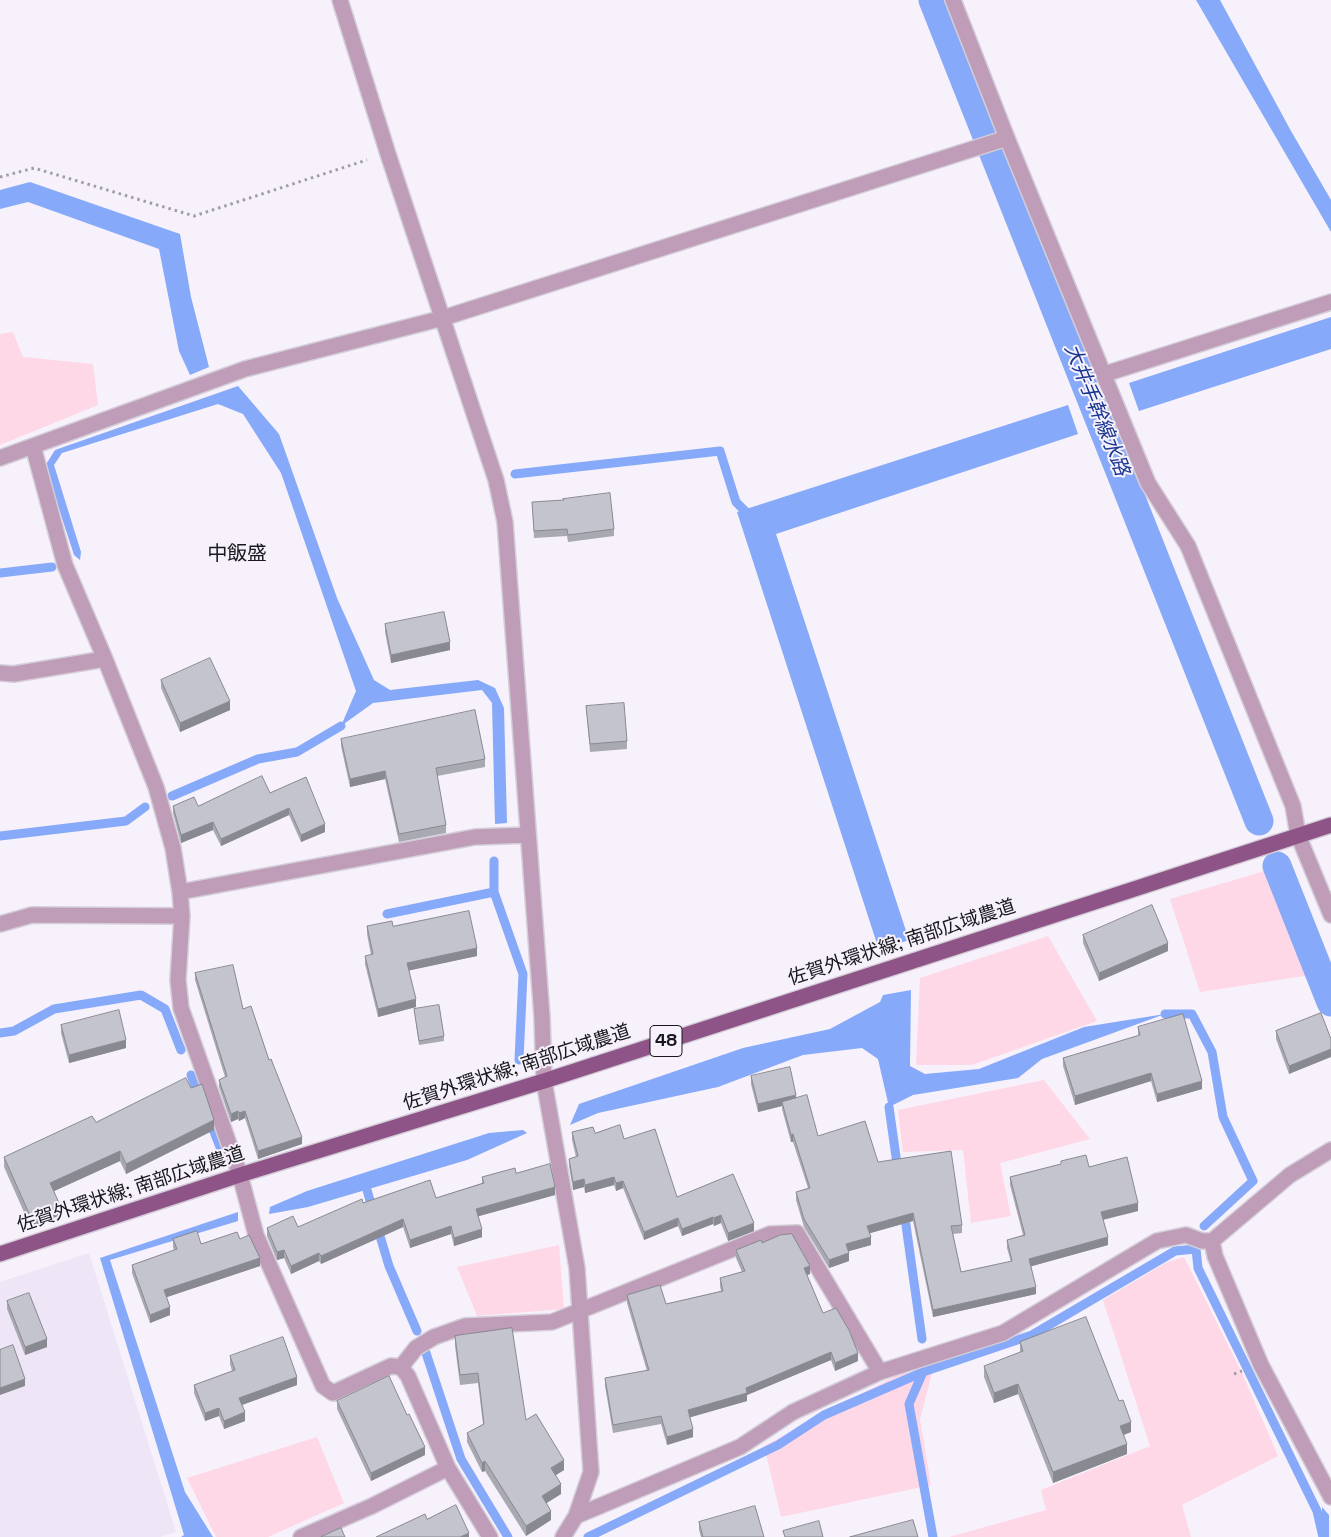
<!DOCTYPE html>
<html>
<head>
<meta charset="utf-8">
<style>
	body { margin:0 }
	canvas { display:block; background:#f6f1fb }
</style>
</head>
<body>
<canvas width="1331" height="1537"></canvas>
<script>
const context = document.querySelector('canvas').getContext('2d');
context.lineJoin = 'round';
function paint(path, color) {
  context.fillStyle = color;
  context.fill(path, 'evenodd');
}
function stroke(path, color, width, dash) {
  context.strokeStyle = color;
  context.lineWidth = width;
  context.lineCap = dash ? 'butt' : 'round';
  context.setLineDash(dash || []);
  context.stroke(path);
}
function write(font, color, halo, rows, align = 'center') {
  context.font = font + ' "Space Grotesk","Noto Sans JP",sans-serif';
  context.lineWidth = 4;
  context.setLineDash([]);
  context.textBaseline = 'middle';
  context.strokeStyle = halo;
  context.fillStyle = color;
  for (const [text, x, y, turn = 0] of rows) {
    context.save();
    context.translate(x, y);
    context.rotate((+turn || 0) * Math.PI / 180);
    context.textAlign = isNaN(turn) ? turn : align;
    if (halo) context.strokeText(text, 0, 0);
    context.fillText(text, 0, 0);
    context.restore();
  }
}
const built = new Path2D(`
	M89,1253L176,1532L160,1537H0V1282Z`);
const green = new Path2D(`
	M13,332L23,357L93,364L98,405L0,445V334Z
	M1268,870L1311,975L1200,992L1170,899Z
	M1048,936L1097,1021L972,1065H916L920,978Z
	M1044,1080L1090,1139L1000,1163L1011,1216L971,1223L963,1150L903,1152L898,1110Z
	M559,1245L564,1309L477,1316L457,1267Z
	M1184,1257L1243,1375L1278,1456L1182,1505L1191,1537H949L1046,1510L1041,1490L1150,1446L1103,1300L1167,1262Z
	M901,1373H932L920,1419L931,1485L781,1517L764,1446Z
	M317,1437L344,1503L268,1537H216L187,1478Z`);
const water = new Path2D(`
	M1196,0H1220L1291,131L1331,200V232Z
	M30,182L180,234L191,297L209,367L190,375L179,351L159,249L28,202L0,209V190Z
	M1331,317V349L1139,411L1129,383Z
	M238,386L279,434L337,598L374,680L390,690L478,680L495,688L504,708L507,823L495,824L492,703L482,690L373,703L341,726L356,691L281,473L243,414L218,404L62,453L54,465L81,552L80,560L74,555L45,466L55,450Z
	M1068,405L1078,434L776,534L909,940L879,950L737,512Z
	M911,990L910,1066L925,1074L979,1069L1084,1027L1165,1014L1042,1059L1018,1078L913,1095L889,1107L878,1059L862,1048L803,1055L718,1087L598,1113L570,1125L579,1104L743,1048L830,1029L880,1002L883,995Z
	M523,1130L527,1133L467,1160L308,1207L269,1214L270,1207L307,1191L489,1133Z
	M238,1212V1221L110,1260L185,1492L213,1537H181L184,1535L100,1258Z
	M1322,1507L1329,1515V1537H1322Z`);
const stream = new Path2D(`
	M515,474L720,451L736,502L751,517
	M0,573L52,567
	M172,796L258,759L297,752L341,726
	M0,836L126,821L145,807
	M494,861V892L523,974L519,1060
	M387,914L494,892
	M1165,1014H1192L1212,1052L1223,1117L1253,1181L1204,1226
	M0,1033L14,1031L54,1009L141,995L165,1009L181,1050
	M191,1075L199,1096
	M889,1107L898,1171
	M209,1119L222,1152
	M365,1183L373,1211
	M904,1211L922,1339
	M377,1226L389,1266L417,1331
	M425,1350L461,1459L508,1537
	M923,1372L909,1404L933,1537
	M588,1537L778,1445L824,1415L923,1372L1032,1335L1175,1251L1196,1249L1198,1268L1317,1511L1323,1537`);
const canal = new Path2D(`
	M933,0L1259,821
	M1277,866L1331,1002`);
const path = new Path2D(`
	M0,177L34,168L194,216L367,160
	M1234,1374L1242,1371`);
const minor = new Path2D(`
	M340,0L388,154L496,480L505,522L542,1017L544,1081L577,1268L591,1472L576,1516L563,1537
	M953,0L1007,138L1148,483L1188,546L1293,806L1298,835L1331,915
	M1105,374L1331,302
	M33,446L65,565L105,659L156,787L173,848L180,892L182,916L178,980L181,1008L240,1175L256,1235L323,1386L333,1393L391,1366L401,1367L408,1376L448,1468L490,1537
	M0,458L245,369L443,318L1007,138
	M0,673L14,674L105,659
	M180,892L475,837L528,835
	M0,924L32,915L182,916
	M1212,1241L1215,1256L1261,1365L1331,1497
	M401,1367L416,1348L434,1337L465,1326L552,1322L770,1234L797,1233L880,1372
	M576,1516L740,1447L793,1412L880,1372L1003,1333L1157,1241L1186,1235L1202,1241H1212L1290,1175L1331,1150
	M301,1537L372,1506L448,1468`);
const major = new Path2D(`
	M0,1254L240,1175L544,1081L1331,825`);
const wall = new Path2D(`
	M532,502L614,529V536L568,542L567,536L534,538Z
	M385,624L450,650L391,663L385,632Z
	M161,680L230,710L180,732L161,688Z
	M586,706L627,741V749L590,752Z
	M341,739L485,759V767L437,776L446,825V833L399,842L385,779L350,787L341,746Z
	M270,793L325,832L301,842L289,815L221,846L213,830L181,843L173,813V806H198Z
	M367,926H393L477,956L409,970L416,1007L378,1017L365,964V956L371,955L367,934Z
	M1083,935L1168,951L1099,981L1083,943Z
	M195,973L243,1009L269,1060L302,1144L258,1159L245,1118L239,1121L238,1119L231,1122L219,1087V1080L225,1077L195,980Z
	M414,1009L444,1036V1041L419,1045Z
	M1321,1013L1289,1074L1276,1039V1031Z
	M61,1025L126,1048L69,1063L61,1033Z
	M1138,1027L1202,1089L1157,1102L1151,1081L1075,1105L1063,1066V1058L1138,1036Z
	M751,1076L796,1098L818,1136L878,1162L962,1225V1233L953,1234L961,1272L1011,1262L1007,1248V1240L1023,1235L1010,1185V1177L1061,1164V1161L1089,1167L1138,1211L1103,1220L1108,1245L1031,1266L1036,1294L933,1317L913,1221L870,1233L871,1245L849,1251V1261L829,1268L804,1227L796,1200V1192L808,1188L793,1142H791L782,1109V1106L758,1112L751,1084Z
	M191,1088L214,1130L126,1174L120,1161L54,1191L60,1215L31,1228L4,1167V1157Z
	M572,1132L595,1133L624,1139L677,1197L754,1231L728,1241L721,1223L714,1226L713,1224L682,1236L678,1226L644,1240L623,1188L616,1191L614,1185L585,1193L584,1187L573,1190L569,1166V1159L576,1157L572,1140Z
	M516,1173L555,1195L478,1216L482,1237L454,1246L451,1234L410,1248L403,1227L321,1264L319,1261L291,1274L284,1258L277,1260L267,1236V1228L298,1227L363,1203L436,1198L482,1183V1177Z
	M173,1239L201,1244L240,1239L260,1266L167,1297L170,1315L150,1323L132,1273V1265L174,1250L173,1247Z
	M762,1243L810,1274L807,1275L823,1313L858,1361L835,1371L831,1360L747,1395V1401L690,1417L693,1437L667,1445L661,1424L613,1433L605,1386V1378L647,1371L627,1303V1295L666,1304L721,1291L720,1286V1278L742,1272L736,1258V1250Z
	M7,1301L47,1347L25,1355L7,1309Z
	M455,1336L526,1420L564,1470L556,1475L561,1494L546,1503L551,1520L526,1536L485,1471L482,1472L467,1442V1433L483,1424L478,1383L460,1385L455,1346Z
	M1020,1342L1131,1432L1124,1435L1127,1454L1053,1483L1018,1394L994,1403L984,1377V1366L1020,1353Z
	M230,1356L297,1385L242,1405L245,1421L224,1429L219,1416L205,1421L194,1393V1385L232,1371L230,1364Z
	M337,1401L425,1455L371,1481L337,1409Z
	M699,1522L764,1537H701L699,1530Z`);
const shadedWall = new Path2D(`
	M450,642V650L391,663V655Z
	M230,701V710L180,732V723Z
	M385,771V779L350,787V779Z
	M289,808V815L221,846V839Z
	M213,822V830L181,843V835Z
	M325,824V832L301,842V835Z
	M1168,943V951L1099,981V973Z
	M477,948V956L407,971V963Z
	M416,999V1007L378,1017V1009Z
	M126,1040V1048L69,1063V1055Z
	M1331,1049V1057L1289,1074V1066Z
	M1151,1073V1081L1075,1105V1096Z
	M1202,1081V1089L1157,1102V1094Z
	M796,1095V1103L782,1102V1106L758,1112V1104Z
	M238,1111V1119L231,1122V1114Z
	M245,1111V1118L239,1121V1113Z
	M214,1120V1130L126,1174V1164Z
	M793,1134V1142H791V1135Z
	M302,1137V1144L258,1159V1151Z
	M120,1151V1161L50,1193V1183Z
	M614,1177V1185L585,1193V1185Z
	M584,1179V1187L573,1190V1182Z
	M623,1181V1188L616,1191V1183Z
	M555,1187V1195L476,1217V1209Z
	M1138,1203V1211L1101,1220V1212Z
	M60,1205V1215L31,1228V1218Z
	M913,1213V1221L867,1234V1226Z
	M721,1215V1223L714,1226V1218Z
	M713,1217V1224L682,1236V1229Z
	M678,1218V1226L644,1240V1232Z
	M403,1219V1227L321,1264V1256Z
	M754,1223V1231L728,1241V1233Z
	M451,1226V1234L410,1248V1240Z
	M482,1229V1237L454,1246V1238Z
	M871,1237V1245L846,1252V1244Z
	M1108,1237V1245L1029,1267V1259Z
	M284,1250V1258L277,1260V1252Z
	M319,1253V1261L291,1274V1266Z
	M849,1253V1261L829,1268V1260Z
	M260,1258V1266L164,1298V1290Z
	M810,1266V1274L804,1276V1268Z
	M1036,1287V1294L933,1317V1310Z
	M170,1307V1315L150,1323V1315Z
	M47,1339V1347L25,1355V1347Z
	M831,1352V1360L747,1395V1401L688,1418V1410L746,1388Z
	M858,1353V1361L835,1371V1363Z
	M297,1377V1385L239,1406V1398Z
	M25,1379V1386L0,1395V1388Z
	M1018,1384V1394L994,1403V1393Z
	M219,1408V1416L205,1421V1413Z
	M245,1412V1421L224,1429V1421Z
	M1131,1422V1432L1120,1436V1426Z
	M693,1429V1437L667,1445V1437Z
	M1127,1444V1454L1053,1483V1472Z
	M425,1447V1455L371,1481V1473Z
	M564,1460V1470L551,1478V1468Z
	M485,1461V1471L482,1472V1463Z
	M561,1484V1494L542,1506V1496Z
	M551,1511V1520L526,1536V1526Z
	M469,1533V1537H460Z`);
const building = new Path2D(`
	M610,493L614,529L568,535L567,529L534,531L532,502L564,500L563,499Z
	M444,612L450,642L391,655L385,624Z
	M210,658L230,701L180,723L161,680Z
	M624,703L627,741L590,744L586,706Z
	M475,710L485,759L436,768L446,825L399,834L385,771L350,779L341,739Z
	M262,776L270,793L306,777L325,824L301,835L289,808L221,839L213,822L181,835L173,806L194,797L198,806Z
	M1152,905L1168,943L1099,973L1083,935Z
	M469,911L477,948L407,963L416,999L378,1009L365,956L373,954L367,926L392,921L393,926Z
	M233,965L243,1009L251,1006L269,1060L271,1059L302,1137L258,1151L245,1111L239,1113L238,1111L231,1114L219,1080L227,1076L195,973Z
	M439,1005L444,1036L419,1041L414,1009Z
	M119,1010L126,1040L69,1055L61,1025Z
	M1321,1013L1331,1039V1049L1289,1066L1276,1031Z
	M1183,1014L1202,1081L1157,1094L1151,1073L1075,1096L1063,1058L1140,1035L1138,1027Z
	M790,1067L796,1095L758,1104L751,1076Z
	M186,1078L191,1088L202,1084L214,1120L126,1164L120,1151L50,1183L60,1205L31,1218L4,1157L92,1116L96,1122Z
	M807,1095L818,1136L865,1121L878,1162L951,1151L962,1225L951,1226L961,1272L1012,1261L1007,1240L1025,1235L1010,1177L1061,1164V1161L1086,1155L1089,1167L1127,1157L1138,1203L1101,1212L1108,1237L1029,1259L1036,1287L933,1310L913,1213L867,1226L871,1237L846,1244L849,1253L829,1260L804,1219L796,1192L810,1188L793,1134L791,1135L782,1102Z
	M620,1125L624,1139L655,1129L677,1197L733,1174L754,1223L728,1233L721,1215L714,1218L713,1217L682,1229L678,1218L644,1232L623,1181L616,1183L614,1177L585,1185L584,1179L573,1182L569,1159L578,1156L572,1132L593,1127L595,1133Z
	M550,1164L555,1187L476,1209L482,1229L454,1238L451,1226L410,1240L403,1219L321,1256L319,1253L291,1266L284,1250L277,1252L267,1228L293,1216L298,1227L362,1199L363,1203L430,1180L436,1198L484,1183L482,1177L515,1168L516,1173Z
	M197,1231L201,1244L237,1232L240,1239L249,1235L260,1258L164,1290L170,1307L150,1315L132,1265L177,1249L173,1239Z
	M792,1234L810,1266L804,1268L823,1313L836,1308L849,1330L858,1353L835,1363L831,1352L746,1388L747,1393L688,1410L693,1429L667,1437L661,1416L613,1425L605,1378L649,1370L627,1295L660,1285L666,1304L723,1291L720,1278L745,1271L736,1250L761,1240L762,1243L780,1235Z
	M29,1293L47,1339L25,1347L7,1301Z
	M1086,1317L1119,1401L1123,1400L1131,1422L1120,1426L1127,1444L1053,1472L1018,1384L994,1393L984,1366L1023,1351L1020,1342Z
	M512,1328L526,1420L536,1414L564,1460L551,1468L561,1484L542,1496L551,1511L526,1526L485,1461L482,1463L467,1433L484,1424L478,1373L460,1375L455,1336Z
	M283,1337L297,1377L239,1398L245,1412L224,1421L219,1408L205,1413L194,1385L235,1370L230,1356Z
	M13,1345L25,1379L0,1388V1350Z
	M389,1376L407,1415L409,1414L425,1447L371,1473L337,1401Z
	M456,1505L469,1533L460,1537H376L425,1514L427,1519Z
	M755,1506L764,1537H703L699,1522Z
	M913,1520L918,1537H850Z
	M819,1521L823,1537H785L783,1531Z
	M341,1528L345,1537H321Z`);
const shields = [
	[666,1041,32]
];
const shieldNames = [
	["48",666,1041]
];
const streetNames = [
	["佐賀外環状線; 南部広域農道",902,943,-18],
	["佐賀外環状線; 南部広域農道",517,1068,-18],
	["佐賀外環状線; 南部広域農道",131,1190,-18]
];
const waterNames = [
	["大井手幹線水路",1096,410,68]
];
const neighbourhoodNames = [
	["中飯盛",237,555]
];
paint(built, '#eee5f6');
paint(green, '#ffd8e7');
paint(water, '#86a9f9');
stroke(stream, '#86a9f9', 9);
stroke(canal, '#86a9f9', 29);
stroke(minor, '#d3ced7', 18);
stroke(major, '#d3ced7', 18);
stroke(path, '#a09da4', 3, [2.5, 4]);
stroke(minor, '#bf9db9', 15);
stroke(major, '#8f5487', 15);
paint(wall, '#a9a9b2');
paint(shadedWall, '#898991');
paint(building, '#c4c4cf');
stroke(building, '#898991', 1);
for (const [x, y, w] of shields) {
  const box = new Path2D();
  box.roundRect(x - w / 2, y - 15.5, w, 31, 4);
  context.fillStyle = '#f6f1fb';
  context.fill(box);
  stroke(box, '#1a181c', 1);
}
write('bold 18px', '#1a181c', null, shieldNames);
write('19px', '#1a181c', '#f6f1fb', streetNames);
write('italic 20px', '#1a3792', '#f6f1fb', waterNames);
write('20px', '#1a181c', '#f6f1fb', neighbourhoodNames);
</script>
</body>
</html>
